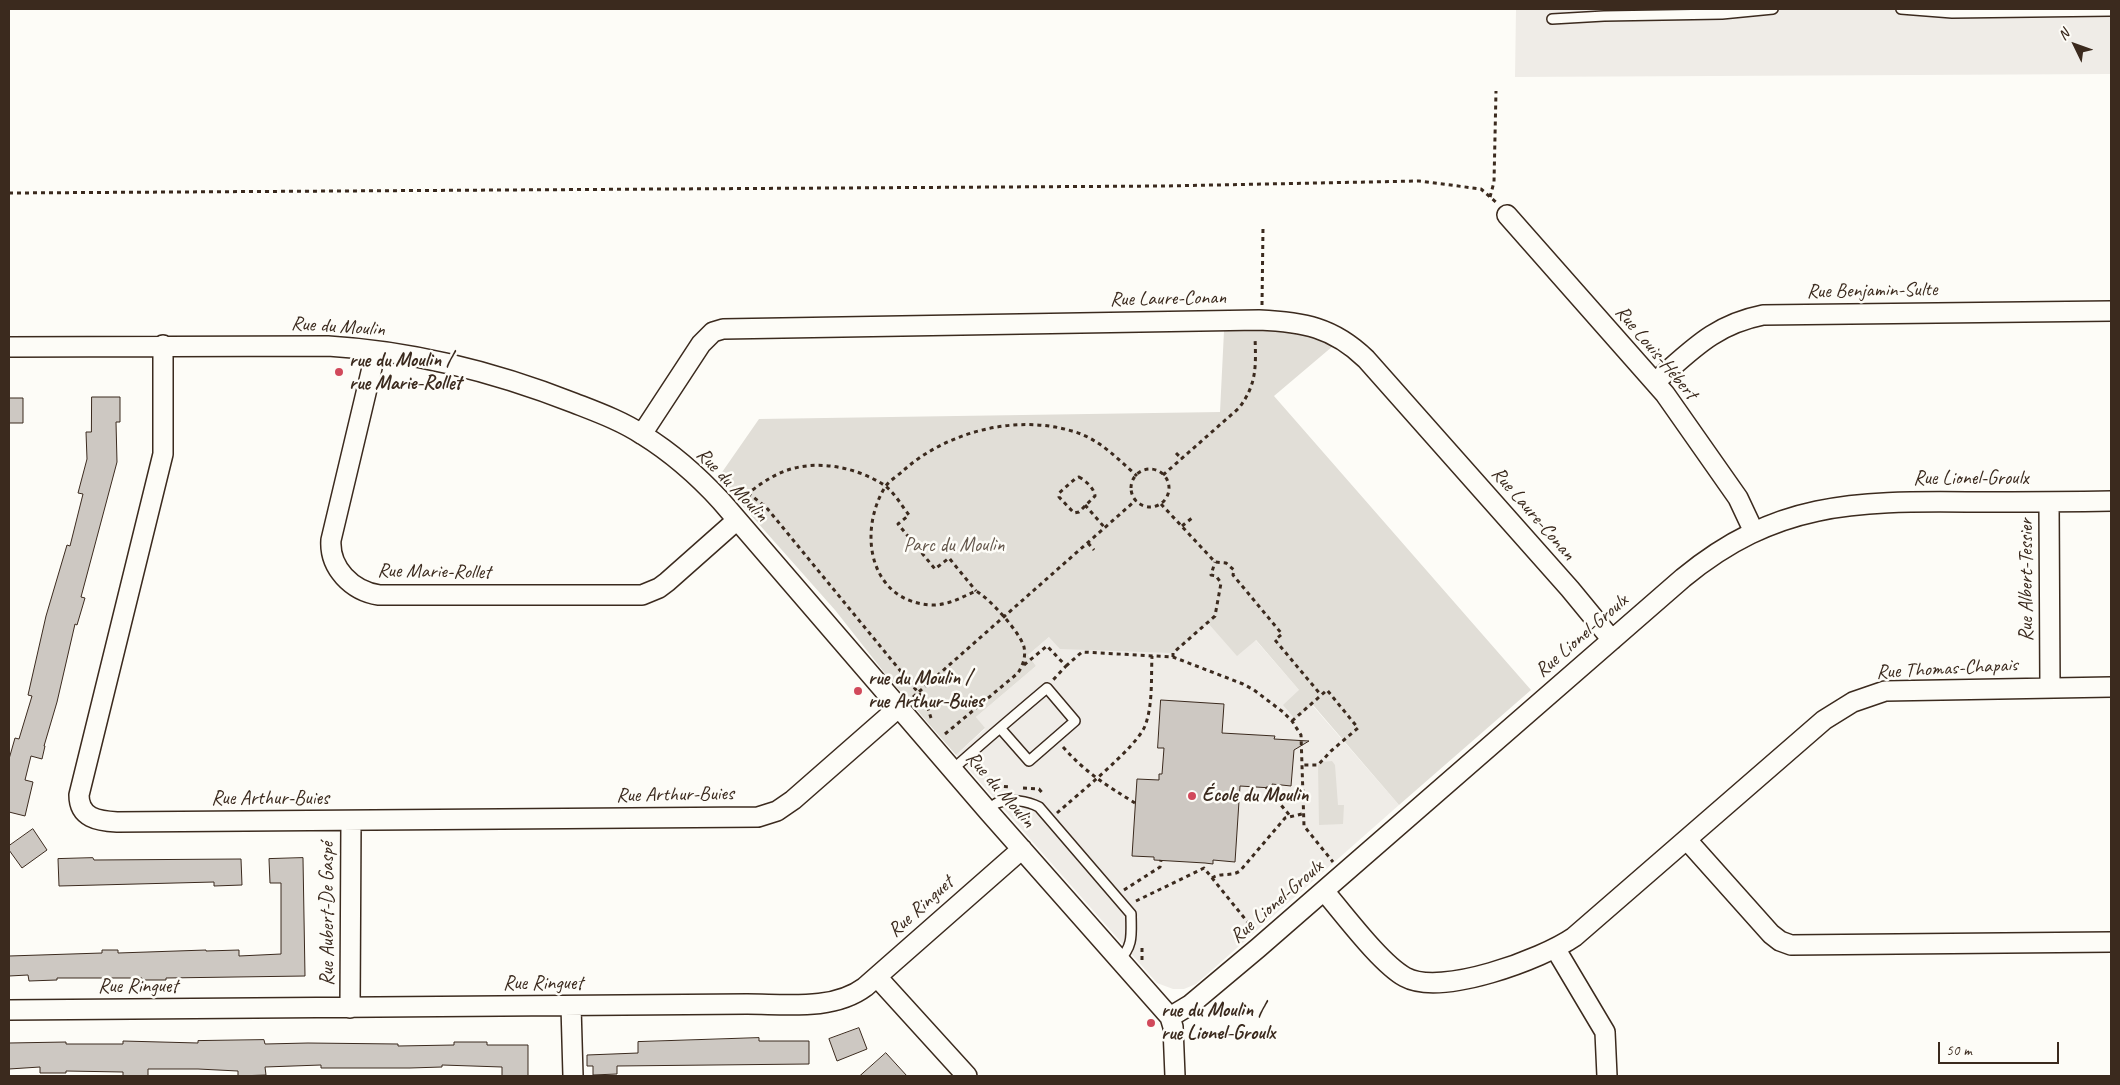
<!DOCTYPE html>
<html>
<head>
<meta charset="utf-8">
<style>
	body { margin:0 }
	#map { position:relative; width:2120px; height:1085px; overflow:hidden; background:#fdfcf7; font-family:Caveat,sans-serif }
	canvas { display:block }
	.frame { position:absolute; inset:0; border:10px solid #3b2a1e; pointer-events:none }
	.north { position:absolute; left:2050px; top:20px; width:50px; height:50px; -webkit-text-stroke:4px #fdfcf7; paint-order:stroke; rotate:312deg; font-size:14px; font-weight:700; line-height:20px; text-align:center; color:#3b2a1e }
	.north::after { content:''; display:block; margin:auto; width:18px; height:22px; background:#3b2a1e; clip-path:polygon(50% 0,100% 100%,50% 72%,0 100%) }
	.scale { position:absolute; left:1938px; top:1042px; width:121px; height:22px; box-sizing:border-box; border:2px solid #3b2a1e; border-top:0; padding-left:6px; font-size:15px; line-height:18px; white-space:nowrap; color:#3b2a1e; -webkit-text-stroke:4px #fdfcf7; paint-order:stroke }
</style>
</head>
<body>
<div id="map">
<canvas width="2120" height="1085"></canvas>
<div class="frame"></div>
<div class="north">N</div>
<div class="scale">50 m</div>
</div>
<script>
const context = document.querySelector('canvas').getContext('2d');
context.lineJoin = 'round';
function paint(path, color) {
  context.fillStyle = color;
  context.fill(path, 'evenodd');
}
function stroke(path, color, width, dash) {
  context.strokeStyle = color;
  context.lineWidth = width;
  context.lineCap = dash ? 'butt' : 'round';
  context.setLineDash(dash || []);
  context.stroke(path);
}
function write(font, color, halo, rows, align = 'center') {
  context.font = font + ' Caveat,sans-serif';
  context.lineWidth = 5;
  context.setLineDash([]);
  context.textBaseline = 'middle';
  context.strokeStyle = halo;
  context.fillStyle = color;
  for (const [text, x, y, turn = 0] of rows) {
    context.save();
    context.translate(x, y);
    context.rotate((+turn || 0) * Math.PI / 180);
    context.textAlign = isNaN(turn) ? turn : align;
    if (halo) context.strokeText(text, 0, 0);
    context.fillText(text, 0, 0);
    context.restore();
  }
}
const built = new Path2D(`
	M1516,9H2111V74L1515,77Z
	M1226,606L1399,805L1196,984L1184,989H1173L1157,983L956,755L985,729L976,717L1036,666L1028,655L1049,637Z`);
const green = new Path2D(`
	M1224,331C1261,331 1299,328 1333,346L1274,396L1531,690L1399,805L1313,705L1295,719L1283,705L1299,690L1256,640L1237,656L1208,623L1173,653L1060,649L1049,637L1028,655L1036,666L976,717L985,728L956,755L887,676L835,610L718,478L759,419L1220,412Z
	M1332,761L1335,765L1338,805H1344L1343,824L1319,825L1318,765L1322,762Z`);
const building = new Path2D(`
	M92,397H120V422H116L117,462L81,597L85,598L77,625L75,624L57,702L44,746H45L42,759L31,756L25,780L33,782L25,816L9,812V759L15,738L19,739L32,696L28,695L46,616L67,545L70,546L83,494L78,493L87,459L86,432H91Z
	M9,398H23V423H9Z
	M1161,700L1224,704L1222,733L1275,736L1274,739L1309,741L1294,750L1291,786L1272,784V788L1240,786L1235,862L1213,860V864L1205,863L1154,860V857L1132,856L1137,779L1159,780V774H1162L1164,748H1158Z
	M33,829L47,850L22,868L9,850V846Z
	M93,858L94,860L241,859L242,885L214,886V882L59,886L58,859Z
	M303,858L305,976L166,978V980H142V978H57V980L29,981L28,975L9,976V956L102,953V950H118V953L206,950V951L239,950V956L281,954V883H270L269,859Z
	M859,1028L867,1049L837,1061L829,1039Z
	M759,1038V1041H809V1064L617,1066V1074L593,1075V1066H587V1055L638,1053V1042Z
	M264,1040L265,1044L308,1043L398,1044V1046L454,1045V1042H487V1045H528V1076H502V1067L442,1065V1067L410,1068H321V1065L265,1067L266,1075L238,1076V1071L198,1069H148V1076H123V1072L66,1071V1073H40V1067L9,1069V1043L66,1042V1044H123V1041L198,1043V1041Z
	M886,1053L907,1076H860Z`);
const path = new Path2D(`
	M9,193L1164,186L1419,181L1481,189L1497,203
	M1490,197L1494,182L1496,91
	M1262,305L1263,228
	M1176,453L1182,459
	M1131 488a19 19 0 1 1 38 0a19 19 0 1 1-38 0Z
	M1163,475L1239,408C1257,384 1256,366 1255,337
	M1079,477C1086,481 1094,488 1095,496L1079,512L1074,513L1059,497V493L1076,478Z
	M748,493L766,507L926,702L931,718
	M740,500C753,489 769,477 785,471C817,459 856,467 884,485C894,492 902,506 909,515L898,524L935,569L949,558L976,591
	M1161,504L1215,562L1226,563L1234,570L1233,575L1282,634L1275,640L1321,695
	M1085,505L1105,528
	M1182,526L1192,518
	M1088,543L1094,550
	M1173,657V653L1215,616L1221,583L1216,576L1211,575L1215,562
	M1024,665L1047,646L1066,666L1053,680
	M1066,666L1082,652L1173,657L1243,684L1254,690L1283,712L1292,721L1301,735L1304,826L1333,862
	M913,697L1136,500
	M1292,721L1327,690L1358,728L1331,751L1318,765H1302
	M945,734L1018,673C1023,665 1026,657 1024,647C1020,632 989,598 976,591C962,597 949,605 933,605C870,603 857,533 885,487C890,480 899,475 905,469C948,432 1015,414 1072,431C1098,438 1117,458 1137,476
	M1063,747C1086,773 1106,785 1135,803
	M988,785L1010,787
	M1266,787L1291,817
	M1023,788L1039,789L1044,795
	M1057,813C1077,795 1136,748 1145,726C1153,705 1151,678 1152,656
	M1212,878C1221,872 1231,877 1240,871L1285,818L1302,814
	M1124,890L1160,867L1161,860
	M1136,901L1204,868L1254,930
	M1142,960V947`);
const service = new Path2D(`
	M1901,9L1952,13L2111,11
	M1552,19L1604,16L1722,14L1773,9
	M952,770C983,742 1015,715 1047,688L1075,721L1029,761L1000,728
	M988,811C990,809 994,804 997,803C1009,798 1028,801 1039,807L1131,914C1131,933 1134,946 1119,960`);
const minor = new Path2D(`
	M1507,215L1665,394L1738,498L1754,532
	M163,345V454L79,795C79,818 98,821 117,822L758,817L777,811L793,800L898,708
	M9,347L328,346C412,351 495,372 574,403C597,412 622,421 643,435C672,453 698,476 721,501L988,811L1170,1017L1173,1027L1175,1076
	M376,351L331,540C329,568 352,591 379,595H642L659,588L667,582L737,520
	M1655,382C1691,351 1713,325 1763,315L2111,311
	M642,434L701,344L713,332L723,329L1259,320C1303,322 1333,327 1366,359L1570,589L1612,640
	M2049,503L2050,687
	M1687,840L1771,934L1780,941L1791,945L2111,942
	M1324,891C1344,914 1380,963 1405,977C1441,997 1542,959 1574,937L1824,720L1853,702L1885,691L2111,687
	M1555,948L1605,1032L1607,1076
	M877,977L967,1076
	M571,1006L573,1076
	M350,1008L351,821
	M9,1010L747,1004C785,1004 833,1011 865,987L1022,849
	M1170,1017L1190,1005L1258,948L1683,578C1775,502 1854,501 1967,502C2015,502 2063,502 2111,501`);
const markers = [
	[339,372,5,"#d1495b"],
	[858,691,5,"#d1495b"],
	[1192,796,5,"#d1495b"],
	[1151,1023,5,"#d1495b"]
];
const streetNames = [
	["Rue Benjamin-Sulte",1872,291,-1],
	["Rue Laure-Conan",1168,299,-1],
	["Rue du Moulin",338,327,4],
	["Rue Louis-Hébert",1656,353,50],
	["Rue Lionel-Groulx",1971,479],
	["Rue du Moulin",732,485,46],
	["Rue Laure-Conan",1533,514,49],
	["Rue Marie-Rollet",434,572,1],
	["Rue Albert-Tessier",2027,580,-90],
	["Rue Lionel-Groulx",1582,636,-41],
	["Rue Thomas-Chapais",1947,669,-3],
	["Rue du Moulin",1000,790,49],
	["Rue Arthur-Buies",675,795,-1],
	["Rue Arthur-Buies",270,799],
	["Rue Lionel-Groulx",1277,902,-41],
	["Rue Ringuet",921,907,-42],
	["Rue Aubert-De Gaspé",328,914,-90],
	["Rue Ringuet",543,984],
	["Rue Ringuet",138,987]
];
const poiNames = [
	["rue du Moulin /",349,361],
	["rue Marie-Rollet",349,384],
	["rue du Moulin /",868,679],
	["rue Arthur-Buies",868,702],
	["École du Moulin",1202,796],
	["rue du Moulin /",1161,1011],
	["rue Lionel-Groulx",1161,1034]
];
const parkNames = [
	["Parc du Moulin",954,546]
];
paint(built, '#efece7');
paint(green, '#e1ded7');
paint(building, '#cdc8c2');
stroke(building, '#3b2a1e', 1);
stroke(service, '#3b2a1e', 12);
stroke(minor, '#3b2a1e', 22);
stroke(path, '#3b2a1e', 3, [4, 4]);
stroke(service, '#fdfcf7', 9);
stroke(minor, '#fdfcf7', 19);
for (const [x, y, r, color] of markers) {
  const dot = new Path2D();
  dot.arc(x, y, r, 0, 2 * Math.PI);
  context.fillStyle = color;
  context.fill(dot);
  stroke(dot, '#fdfcf7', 2);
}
write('20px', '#3b2a1e', '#fdfcf7', streetNames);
write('bold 20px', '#3b2a1e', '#fdfcf7', poiNames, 'left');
write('20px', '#64574c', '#fdfcf7', parkNames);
</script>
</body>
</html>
